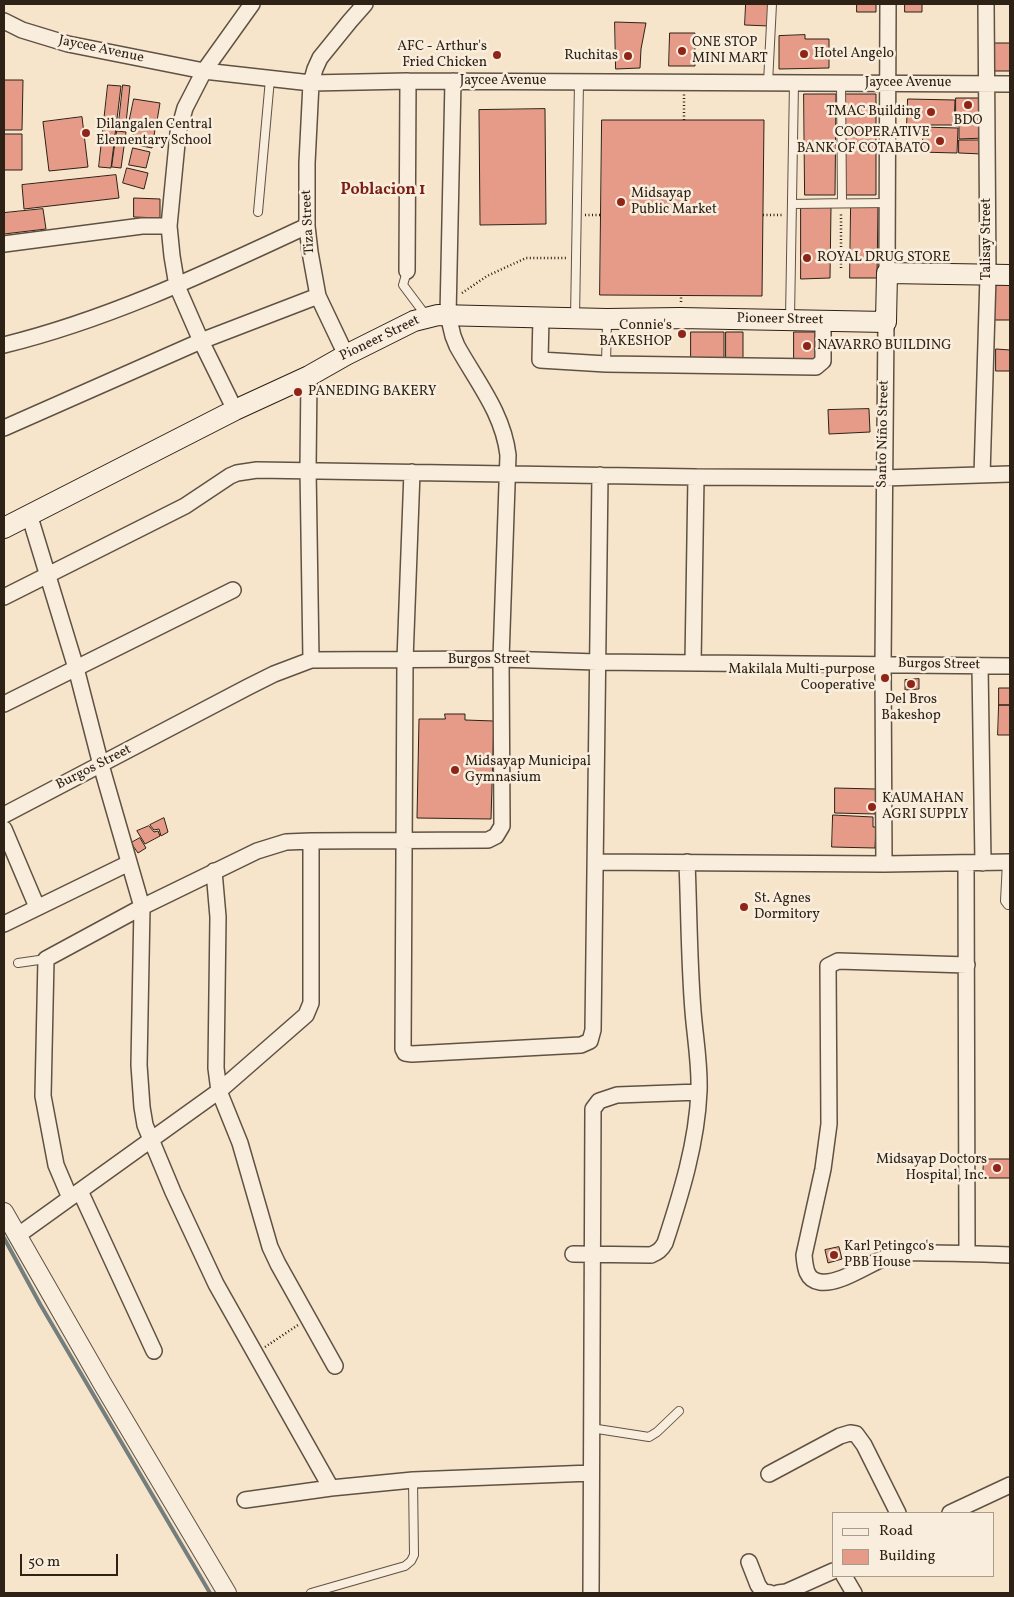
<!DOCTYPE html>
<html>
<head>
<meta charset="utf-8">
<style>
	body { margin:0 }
	#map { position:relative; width:1014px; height:1597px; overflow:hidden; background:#f6e5cb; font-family:Vollkorn,serif }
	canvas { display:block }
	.frame { position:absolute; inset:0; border:5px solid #2e2116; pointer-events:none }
	.legend { position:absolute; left:832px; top:1512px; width:162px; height:65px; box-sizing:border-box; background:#f9eedd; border:1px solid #a89c8d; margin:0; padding:6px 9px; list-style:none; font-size:15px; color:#2e2116 }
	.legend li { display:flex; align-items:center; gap:10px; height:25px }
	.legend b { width:25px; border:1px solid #a89c8d }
	.scale { position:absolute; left:20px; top:1554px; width:98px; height:22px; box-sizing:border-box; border:2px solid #2e2116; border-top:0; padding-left:6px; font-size:15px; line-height:18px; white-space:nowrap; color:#2e2116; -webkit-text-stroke:4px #f9eedd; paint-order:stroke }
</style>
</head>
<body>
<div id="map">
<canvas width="1014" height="1597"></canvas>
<div class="frame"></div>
<ul class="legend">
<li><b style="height:6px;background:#f9eedd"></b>Road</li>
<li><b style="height:14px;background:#e59b88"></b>Building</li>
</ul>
<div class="scale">50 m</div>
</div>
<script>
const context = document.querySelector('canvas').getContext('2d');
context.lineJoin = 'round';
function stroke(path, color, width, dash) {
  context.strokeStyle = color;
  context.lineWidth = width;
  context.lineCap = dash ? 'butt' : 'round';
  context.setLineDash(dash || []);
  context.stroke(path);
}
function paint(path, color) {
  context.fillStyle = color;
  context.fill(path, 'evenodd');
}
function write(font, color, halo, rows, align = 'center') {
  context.font = font + ' Vollkorn,serif';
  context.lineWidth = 5;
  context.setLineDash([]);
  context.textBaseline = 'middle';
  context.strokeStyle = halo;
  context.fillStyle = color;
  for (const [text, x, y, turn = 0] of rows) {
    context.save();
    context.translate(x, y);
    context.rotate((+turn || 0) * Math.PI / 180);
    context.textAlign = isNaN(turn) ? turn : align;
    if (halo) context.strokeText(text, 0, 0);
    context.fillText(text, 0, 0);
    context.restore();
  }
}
const stream = new Path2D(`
	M4,1238L40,1304L210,1593`);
const building = new Path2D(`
	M746,4H770L769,26L745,25Z
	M857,4H876V12H857Z
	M905,4H922V12H905Z
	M615,22L646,23L641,49L640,68L616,69Z
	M670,33H695V66H669Z
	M805,35V39H829V68L779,69V36Z
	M991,43H1010V71H991Z
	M4,80H23L22,130H4Z
	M108,85L121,86L111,168L99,167Z
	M123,85L130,86L126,123L119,122Z
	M804,94H836L835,195H805Z
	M845,94H876V195H846Z
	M956,98H985V138L959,139V126H956Z
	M134,99L160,103L156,127L129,123Z
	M908,99L955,100L954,125H907Z
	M545,109L546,224L480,225L479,110Z
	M82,117L88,167L49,171L43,122Z
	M602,120H764L762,296L600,295Z
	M135,126L155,130L152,148L132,144Z
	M921,127L958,128L957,153L919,152V148L922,149L923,134H921Z
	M117,131L126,132L121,168L112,167Z
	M4,134H22V170H4Z
	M959,140H982V154L959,153Z
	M133,148L150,152L146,168L129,165Z
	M127,168L148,173L144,189L123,183Z
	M116,175L119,198L24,209L22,185Z
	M134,198L160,199V218L134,217Z
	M851,205H878L877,278H850Z
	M801,206L831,207L830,278L801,279Z
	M43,209L46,229L4,234V213Z
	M993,284H1010V320H993Z
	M691,332H724V361H691Z
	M726,332H743V362H726Z
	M794,332H820L819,360H794Z
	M996,349L1010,350V371H996Z
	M869,409L870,432L829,434L828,410Z
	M919,679V689L905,690V680Z
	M999,688H1010V705H999Z
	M999,705H1010V735H998Z
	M445,714H465V720L494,721L491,819L417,818L419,719H445Z
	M835,788L876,789L875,814L835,813Z
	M833,815L873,817V827H876L875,848L832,847Z
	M164,818L168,832L161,836L159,829L154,830L150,825Z
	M149,826L154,832L158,831L160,836L145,844L137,831Z
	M140,838L146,848L138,853L131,843Z
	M984,1159H1010V1178H983Z
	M839,1247L842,1259L828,1263L825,1250Z`);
const path = new Path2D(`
	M684,120V94
	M585,215H601
	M763,215H782
	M841,268V212
	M462,293L487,276L526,258H568
	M681,302V296
	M265,1347L298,1325`);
const service = new Path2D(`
	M768,83L772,4
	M841,83L842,203L792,204L888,203
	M258,212L270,79
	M407,271L403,285L427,317
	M575,318L579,82
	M790,318L794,83
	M606,364L607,321
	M1007,862L1005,901L1008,905H1010
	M18,963L46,959
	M591,1428L649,1437L657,1432L679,1411
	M311,1593L405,1566L411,1561L414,1555L413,1480`);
const minor = new Path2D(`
	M4,21L22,30L68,44L204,71L311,83L408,81L1010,84
	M4,244L142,226H169
	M407,271L408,81
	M887,273L888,4
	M541,317L540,360L606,364L816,367L823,361V321
	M4,345C110,319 208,272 307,226
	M346,355L318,296L310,252L307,226V163L311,83L315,69L320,58L350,21L365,4
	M309,376L308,469L311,660
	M235,410L201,341L177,286L172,256L169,226L178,133L185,108L204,71L252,4
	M4,428L201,341L318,296
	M412,472L405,660L403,1049L405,1053L412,1054L581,1045L590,1041L593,1030L600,475
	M982,475L988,276L986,4
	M29,514L76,668L101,765L142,907L139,1065L142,1107L145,1125L173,1192L216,1284L331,1488
	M4,597L185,506L230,476L237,473L257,470L696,477L884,478L1010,474
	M693,663L696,477
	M980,666L983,863
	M4,704L233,590
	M4,815L248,687L274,674L311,660L501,659L597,662L1010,666
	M4,829L37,907
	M596,862L884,864L1010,862
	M966,863L967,1253
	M884,864L883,664L886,322
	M214,871L218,917L216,1068L219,1091L240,1143L270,1247L278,1264L335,1366
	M4,924L129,863
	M967,965L838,961L828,966L829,1124L823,1169L804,1255C805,1267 806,1280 820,1282C842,1285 873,1260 895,1254C906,1252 918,1253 930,1253C956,1253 983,1254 1010,1255
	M80,1191L154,1351
	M70,1198L56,1165L43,1096L46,959L142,907L257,851L286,842L311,841L488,840L496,836L502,826L501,659L508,455C503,413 477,382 457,346L453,336L448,315L453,81
	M17,1236L219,1091L306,1015L311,1003V841
	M573,1254L651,1255C658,1252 661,1250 665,1243C681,1194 697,1143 699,1091C700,1064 695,1037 693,1011C689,961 689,911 687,862
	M769,1474L840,1436L850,1433L856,1434L864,1445L898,1513
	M245,1500L331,1488L413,1480L591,1473
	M950,1513L1010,1485
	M749,1562L758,1585L763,1592L770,1593
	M844,1576L854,1593
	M591,1593L593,1109L599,1101L617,1095L699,1092
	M778,1593L786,1592L833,1571`);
const tertiary = new Path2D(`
	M4,1212L102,1383L227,1593`);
const secondary = new Path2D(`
	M4,528L235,410L309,376L346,355L414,321L438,315L607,319L680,318L886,322L887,273L1010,275`);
const markers = [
	[682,51,5,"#8f2418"],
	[804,54,5,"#8f2418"],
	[497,55,5,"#8f2418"],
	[628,56,5,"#8f2418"],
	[968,105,5,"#8f2418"],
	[931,112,5,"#8f2418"],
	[86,133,5,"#8f2418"],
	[940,141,5,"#8f2418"],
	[621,202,5,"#8f2418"],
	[807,258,5,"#8f2418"],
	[682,334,5,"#8f2418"],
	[807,346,5,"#8f2418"],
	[298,392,5,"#8f2418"],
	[885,678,5,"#8f2418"],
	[911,684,5,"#8f2418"],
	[455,770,5,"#8f2418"],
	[872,807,5,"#8f2418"],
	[744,907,5,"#8f2418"],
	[997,1168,5,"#8f2418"],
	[834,1255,5,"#8f2418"]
];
const poiNames = [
	["ONE STOP",692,43],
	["MINI MART",692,59],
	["AFC - Arthur's",487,47,"right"],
	["Fried Chicken",487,63,"right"],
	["Hotel Angelo",814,54],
	["Ruchitas",618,56,"right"],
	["TMAC Building",921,112,"right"],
	["BDO",968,121,"center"],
	["Dilangalen Central",96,125],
	["Elementary School",96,141],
	["COOPERATIVE",930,133,"right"],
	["BANK OF COTABATO",930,149,"right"],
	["Midsayap",631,194],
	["Public Market",631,210],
	["ROYAL DRUG STORE",817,258],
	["Connie's",672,326,"right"],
	["BAKESHOP",672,342,"right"],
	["NAVARRO BUILDING",817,346],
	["PANEDING BAKERY",308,392],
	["Makilala Multi-purpose",875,670,"right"],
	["Cooperative",875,686,"right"],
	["Del Bros",911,700,"center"],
	["Bakeshop",911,716,"center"],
	["Midsayap Municipal",465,762],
	["Gymnasium",465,778],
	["KAUMAHAN",882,799],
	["AGRI SUPPLY",882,815],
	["St. Agnes",754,899],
	["Dormitory",754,915],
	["Midsayap Doctors",987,1160,"right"],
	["Hospital, Inc.",987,1176,"right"],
	["Karl Petingco's",844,1247],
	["PBB House",844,1263]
];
const streetNames = [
	["Jaycee Avenue",101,50,12],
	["Jaycee Avenue",503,81],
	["Jaycee Avenue",908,83],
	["Tiza Street",309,222,-93],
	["Talisay Street",987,239,-90],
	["Pioneer Street",780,320,1],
	["Pioneer Street",380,339,-26],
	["Santo Niño Street",884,434,-89],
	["Burgos Street",489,660],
	["Burgos Street",939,665,1],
	["Burgos Street",94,768,-27]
];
const quarterNames = [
	["Poblacion 1",383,191]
];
stroke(stream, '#737e7d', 4);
paint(building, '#e59b88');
stroke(building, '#2e2116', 1);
stroke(service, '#605243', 10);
stroke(minor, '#605243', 18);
stroke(tertiary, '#605243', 20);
stroke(secondary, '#2e2116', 22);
stroke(path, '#2e2116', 2.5, [1, 2.5]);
stroke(service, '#f9eedd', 8);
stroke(minor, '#f9eedd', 15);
stroke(tertiary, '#f9eedd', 18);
stroke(secondary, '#f9eedd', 20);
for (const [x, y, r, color] of markers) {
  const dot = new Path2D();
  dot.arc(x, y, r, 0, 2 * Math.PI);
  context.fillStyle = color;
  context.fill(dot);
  stroke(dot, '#f9eedd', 2);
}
write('14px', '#2e2116', '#f9eedd', poiNames, 'left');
write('14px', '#2e2116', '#f9eedd', streetNames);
write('bold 16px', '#7a1f14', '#f9eedd', quarterNames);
</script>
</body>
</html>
